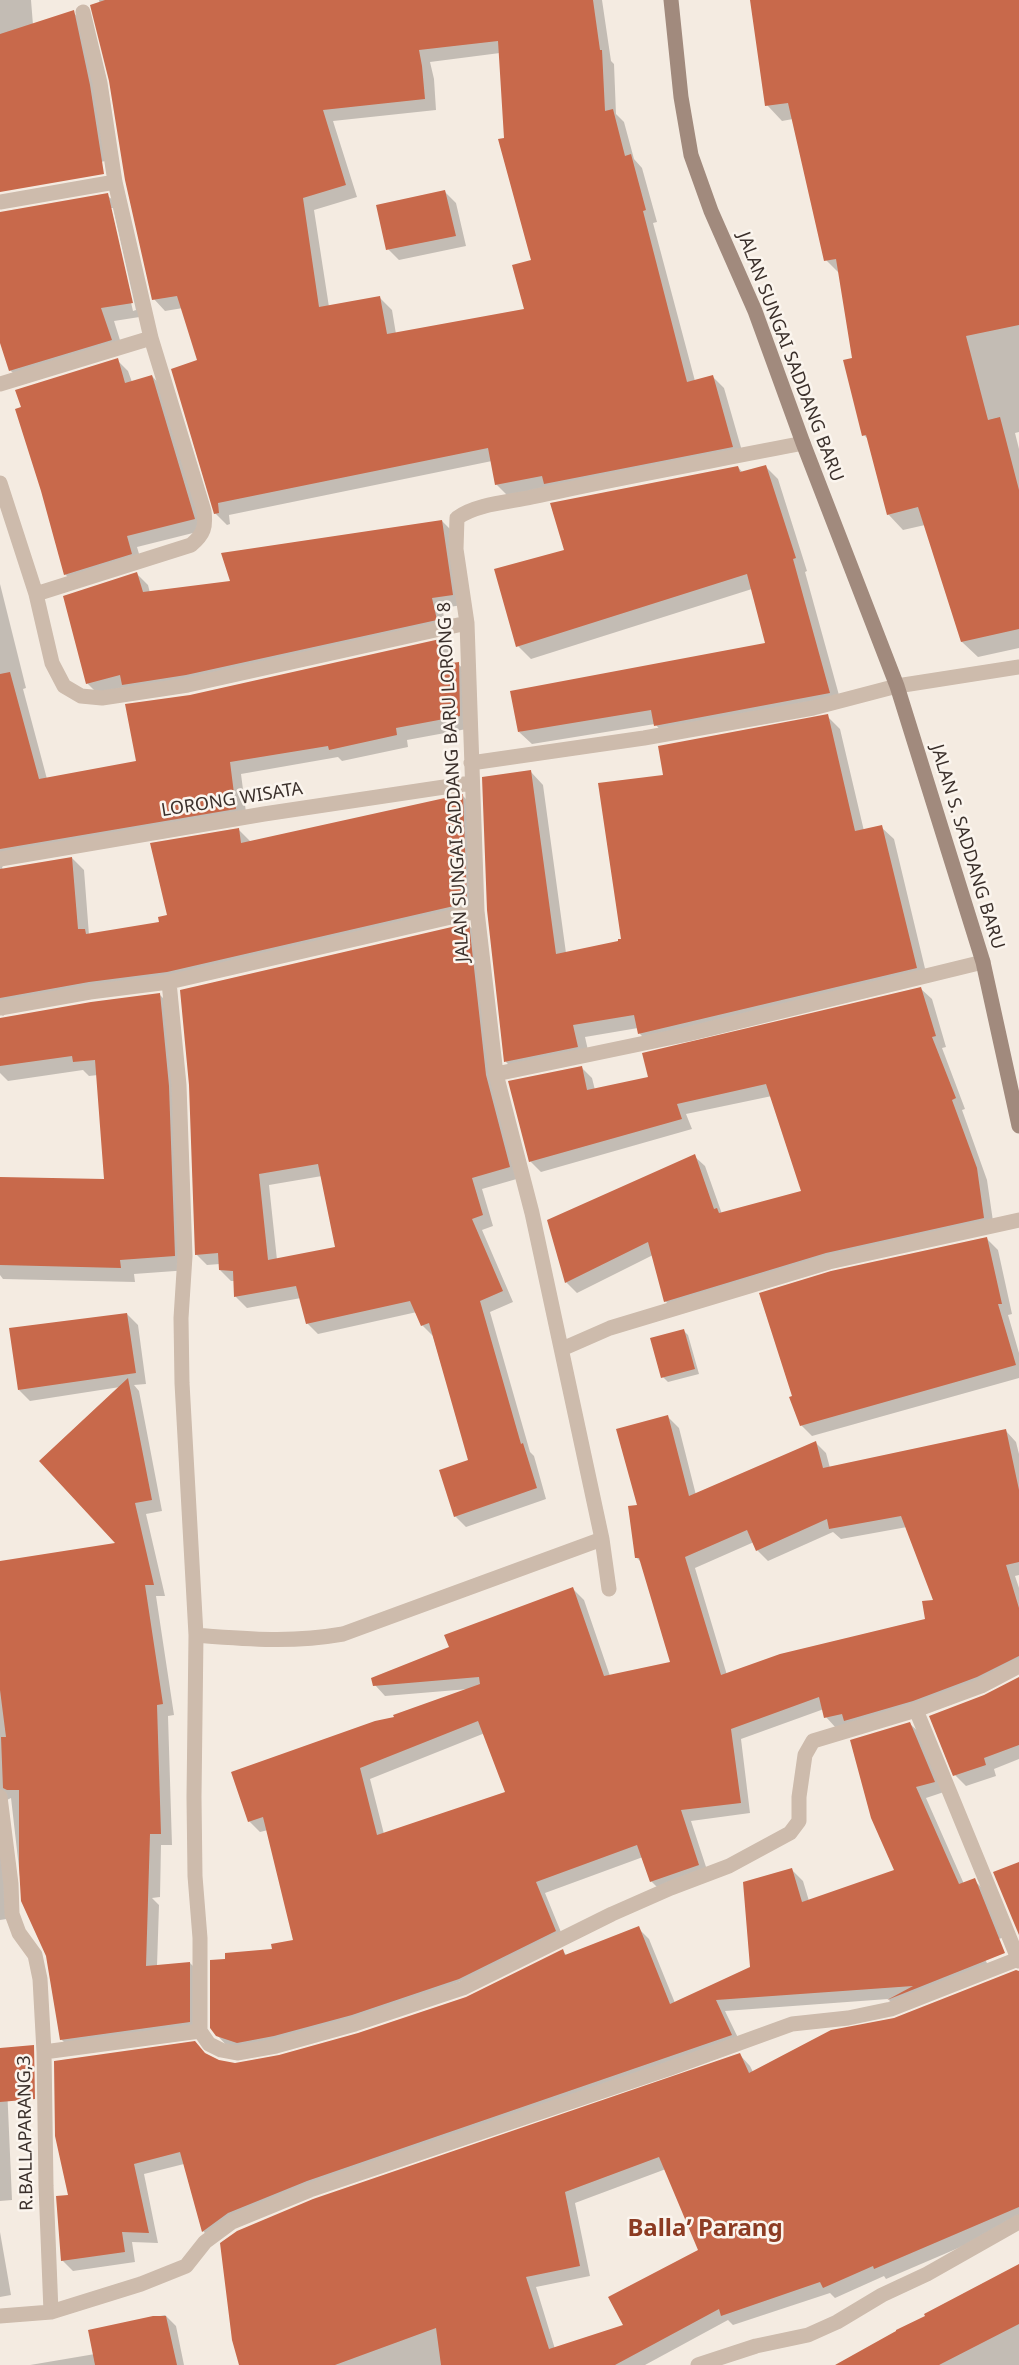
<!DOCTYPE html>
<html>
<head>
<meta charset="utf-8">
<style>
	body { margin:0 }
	canvas { display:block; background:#f4ebe1 }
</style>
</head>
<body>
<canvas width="1019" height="2365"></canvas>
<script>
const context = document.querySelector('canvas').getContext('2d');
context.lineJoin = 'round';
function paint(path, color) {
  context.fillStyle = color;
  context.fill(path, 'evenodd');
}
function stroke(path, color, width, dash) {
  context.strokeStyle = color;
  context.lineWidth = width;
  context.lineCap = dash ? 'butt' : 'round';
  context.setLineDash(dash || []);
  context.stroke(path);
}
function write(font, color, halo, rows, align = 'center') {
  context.font = font + ' "Noto Sans",sans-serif';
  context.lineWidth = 5;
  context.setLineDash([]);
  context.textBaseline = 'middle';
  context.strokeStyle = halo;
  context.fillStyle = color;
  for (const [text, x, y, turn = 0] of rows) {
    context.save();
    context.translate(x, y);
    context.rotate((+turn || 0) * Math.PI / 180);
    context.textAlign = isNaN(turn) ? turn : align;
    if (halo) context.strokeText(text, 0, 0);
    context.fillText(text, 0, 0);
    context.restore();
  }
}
const shadow = new Path2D(`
	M0,0H31L33,25L73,12L85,24L111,160L0,181Z
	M99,0H602L611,61L614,64L616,114L624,122L634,159L642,168L657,222L653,223L695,381L712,376L724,388L744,458L508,496L496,484L492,461L229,515L230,524L227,525L215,513L199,361L183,308L165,311L154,299ZM500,53L506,139L533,261L526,310L396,334L392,310L380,298L329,307L314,210L357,197L333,121L436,110L434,79L430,62Z
	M753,0H1019V432L1015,433L1019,449V648L978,657L962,642L925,525L903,530L888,514L869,440L864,435L840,274L826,260L793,119L782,121L767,105Z
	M445,192L456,203L466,246L399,260L388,249Z
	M107,195L121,208L146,316L114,321L124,353L24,384L10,370L0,338V226ZM109,208H113L136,310L133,311Z
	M117,360L128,371L132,382L152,376L162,387L205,530L137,547L142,564L76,585L65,574L43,491Z
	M765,466L778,479L807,571L805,572L842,706L668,738L655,724L532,744L519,732L767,644L752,589L531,659L518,646L566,551L738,467L743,473Z
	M442,521L453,532L463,605L442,608L447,630L134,695L125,687L98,694L87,683L137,574L148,585L150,593L232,583Z
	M0,584L26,688L23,689L47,779L138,762L190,696L440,641L452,652L454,664H458L470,675L472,728L407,740L408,747L342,761L338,757L241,774L247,820L10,861L2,867L3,870L72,858L84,870L89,935L161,923L169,917L239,830L251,842L463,796L474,807L478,915L10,1010L3,1016L0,1013Z
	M827,716L840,729L864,831L881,827L894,839L928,981L652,1046L640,1034L638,1028L585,1037L590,1059L518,1074L506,1062L531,772L543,785L566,953L620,942Z
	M468,925L479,935L520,1178L482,1189L493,1226L482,1230L513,1302L490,1312L530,1452L534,1456L546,1499L466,1527L455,1516L470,1461L433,1336L422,1325L417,1312L318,1334L307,1323L301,1298L247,1308L236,1297L235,1281H231L220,1270V1264L207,1265L196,1254L190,1084ZM322,1176L337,1248L277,1260L269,1185Z
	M921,989L932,999L946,1047L942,1048L965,1109L962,1110L987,1180L994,1228L837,1263L676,1311L665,1301L653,1255L577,1293L566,1282L694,1156L705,1166L722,1214L803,1192L772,1096L686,1114L692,1129L541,1172L530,1161L582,1068L592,1078L595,1090L649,1078Z
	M160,995L174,1009L189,1270L134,1274L135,1282L3,1279L0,1275V1179L106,1181L98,1075L89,1076L83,1070L8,1081L0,1073V1019Z
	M987,1239L998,1250L1012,1314L1008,1315L1019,1353V1378L812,1436L801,1425L794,1397Z
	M127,1314L138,1325L146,1384L134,1385L139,1391L162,1511L146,1514L165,1596H156L174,1715L168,1716L172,1845H161L160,1897L152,1898L159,1905L157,1966L190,1963L201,1974V2033L72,2050L61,2039L45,1945L23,1903L11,1798L5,1801L13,1918L0,1920V1563L118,1544L120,1387L30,1401L19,1390Z
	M683,1330L688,1335L699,1374L668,1382L663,1377Z
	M668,1417L679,1428L696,1495L816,1443L826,1453L830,1468L1006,1431L1016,1442L1019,1454V1575L1015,1576L1019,1588V1672L836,1728L826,1717L824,1709L741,1739L750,1813L691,1821L709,1876L662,1892L651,1881L643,1857L545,1893L565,1942L285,2047H228L217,2035L227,1960L274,1950L294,1942L268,1830L260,1832L249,1821L396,1718L469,1689L385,1696L375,1685L573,1589L584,1600L610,1676L672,1663L643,1564L636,1557L639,1506ZM907,1527L935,1601L926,1620L727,1675L695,1568L754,1542L757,1550L768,1561L833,1532L841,1539ZM485,1733L507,1793L384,1834L370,1779Z
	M1019,1679V1759L994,1769L996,1776L966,1786L955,1775L985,1697Z
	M910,1724L921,1734L944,1792L926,1798L964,1884L974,1880L985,1891L1004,1937L989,1943L984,1958L993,1973L899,2010L888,1999L725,2011L742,2046L318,2191L239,2223L214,2242L203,2231L184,2164L144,2174L158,2243L132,2242L135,2262L73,2271L62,2260L70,2196L207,2056L218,2061L235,2064L279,2057L358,2035L467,1999L563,1951L567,1956L638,1928L649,1939L675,2003L752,1968L792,1870L803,1881L809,1901L896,1871Z
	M1019,2017V2222L886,2279L884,2276L835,2298L830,2293L733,2325L728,2320L645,2365H241L740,2055L750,2066L753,2072ZM666,2169L700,2251L625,2325L555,2349L536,2287L590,2276L575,2203Z
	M0,2057L6,2063L12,2200L0,2201Z
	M0,2232L11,2295L0,2297Z
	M1019,2265V2365H838L927,2317Z
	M165,2315L176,2326L184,2365H30L95,2354L90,2331Z`);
const building = new Path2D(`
	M105,0H593L600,50H602L605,111L613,109L625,156L631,154L646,210L643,211L687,382L713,375L733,447L544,484L542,476L495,485L488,448L218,503L219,513L214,514L171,369L197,360L177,296L152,300L125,180L109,81L90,5ZM498,41L504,138L498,139L531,260L512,265L524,309L387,334L380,296L319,307L303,198L346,185L323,110L425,99L422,66L419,50Z
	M750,0H1019V325L966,336L988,420L1000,417L1019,490V629L961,642L918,507L887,515L866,435L862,436L843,360L852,358L836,259L824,261L788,103L765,106Z
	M74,10L90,85L104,174L0,192V34Z
	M445,190L456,236L386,250L376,205Z
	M108,193L133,303L101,308L112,340L9,371L0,343V212Z
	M118,358L125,383L152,375L195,519L127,536L132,554L64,575L41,491L15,409L21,407L15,390Z
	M766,465L796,558L793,559L830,693L654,726L651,710L518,732L510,691L765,643L747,574L516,647L494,569L564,550L550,503L738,466L740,472Z
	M442,520L453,595L432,598L437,620L186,675L122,685L120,675L86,684L63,596L137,572L143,592L230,581L221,553Z
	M440,639L445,664L459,662L460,716L396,728L397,735L329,750L328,746L230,762L236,809L0,849V674L10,672L39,779L136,761L125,704L190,695Z
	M828,714L855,831L882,825L917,968L638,1034L634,1015L573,1025L578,1047L504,1062L487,910L482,777L531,770L556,954L618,941V939H621L598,783L663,775L658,746Z
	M463,794L467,903L167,972L89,982L0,998V869L72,857L78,929H85L86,934L159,922L158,917L167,915L150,843L239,828L241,843Z
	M469,923L486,1075L510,1167L472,1178L483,1215L472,1219L503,1291L480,1301L521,1444L523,1443L537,1488L454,1517L439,1470L468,1460L429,1323L421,1326L410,1301L306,1324L296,1286L234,1297L233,1271L219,1270L218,1253L195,1255L189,1085L180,990ZM318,1164L335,1247L268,1260L259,1174Z
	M921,987L936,1036L932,1037L956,1098L952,1100L977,1168L984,1218L826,1253L664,1302L648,1242L565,1283L547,1220L695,1154L714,1209L717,1208L719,1213L801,1191L766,1084L677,1104L682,1119L529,1162L508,1081L582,1066L587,1090L648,1077L642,1053Z
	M160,993L169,1086L175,1256L120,1260L121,1268L0,1265V1177L104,1179L95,1060L73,1062L72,1056L0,1066V1018L91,1002Z
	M987,1237L1002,1304H998L1016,1365L800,1426L789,1397L792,1396L759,1293L831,1271Z
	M127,1313L136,1373L18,1390L9,1328Z
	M684,1329L695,1369L661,1378L650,1338Z
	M128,1378L152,1500L135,1503L154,1585H145L163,1704L157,1705L161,1834H150L146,1966L190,1962V2022L60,2040L46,1956L21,1901L19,1867V1790H7L3,1788L1,1737H6L0,1690V1561L115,1543L39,1461Z
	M668,1415L689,1496L816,1441L823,1468L1006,1429L1019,1490V1562L1006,1565L1019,1608V1656L977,1677L913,1701L844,1721L842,1714L824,1718L819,1697L731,1729L741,1803L681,1810L699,1865L650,1882L637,1845L536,1882L556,1931L459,1979L352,2015L274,2036L237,2043L216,2036L210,2028V1960L225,1959V1953L272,1949L271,1944L293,1940L263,1817L248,1822L231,1772L375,1721L394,1717L393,1715L480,1684L479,1677L373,1686L371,1678L449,1647L444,1635L573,1587L604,1676L670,1662L639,1558H635L628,1506L637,1505L616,1429ZM901,1516L933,1600L922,1601L925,1619L780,1654L721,1675L685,1557L747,1530L756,1551L827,1519L829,1529ZM478,1721L505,1792L377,1835L360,1768Z
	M1019,1677V1745L984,1758L986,1765L953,1776L929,1716L984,1695Z
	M910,1722L935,1782L916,1787L959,1884L975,1878L1005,1953L887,2000L913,1986L716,2000L732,2035L307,2181L228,2213L202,2232L180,2152L134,2164L149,2233L122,2232L125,2252L61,2261L56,2196L68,2195L55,2136L54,2061L195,2041L205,2053L219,2060L235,2063L279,2055L358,2033L466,1997L563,1949L565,1955L639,1926L670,2004L750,1967L743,1882L792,1868L802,1902L894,1870L871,1818L850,1740Z
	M1019,1862V1935L993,1872Z
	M1016,1970L1019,1971V2207L874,2269L873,2266L823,2288L820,2282L721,2316L719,2309L615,2365H441L436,2328L335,2365H239L232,2340L220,2243L237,2231L313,2199L740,2053L749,2073L831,2030L894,2018ZM659,2157L698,2250L608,2297L623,2325L549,2349L526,2277L580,2266L565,2192Z
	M34,2045L35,2099L0,2102V2048Z
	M1019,2264V2324L939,2365H835L896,2331V2330L925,2316L924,2314Z
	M153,2316H166L177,2365H95L88,2330Z`);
const minor = new Path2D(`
	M0,202L115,182
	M0,384L151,338
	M0,483L36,594L52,663L64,686L81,696L102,698L188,685L467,623
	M36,594L191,545C204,534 206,527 204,511L151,338L115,182L100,83L83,12
	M471,763L644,738L813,708L897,686L1019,667
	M0,859L264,814L471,783
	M169,982L179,1085L185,1256L181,1318L182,1383L196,1635L194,1797L195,1876L200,1938V2031
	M0,1008L90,992L169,982L477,911
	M496,1074L688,1034L983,962
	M562,1349L610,1328L829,1262L1019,1220
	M609,1589L602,1539L532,1213L496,1074L477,911L467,623L456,549L457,518C476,504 509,502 532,497C622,477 713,461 803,443
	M196,1635C247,1639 292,1643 343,1634L602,1539
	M916,1710L1019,1961
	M0,1797L11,1884L12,1914L19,1933L35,1955L40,1979L44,2052L46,2186L51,2312
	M44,2052L200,2031L209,2044L221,2050L237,2053L276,2046L355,2024L463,1988L612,1914L671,1888L729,1866L790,1833L799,1821V1797L805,1755L813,1741L916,1710L981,1686L1019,1666
	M0,2316L51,2312L141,2284L186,2266L205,2242L232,2222L310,2190L668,2069L792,2024L848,2018L891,2009L1018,1959
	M698,2365L756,2346L808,2335L837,2322L882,2295L927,2274L1019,2222`);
const secondary = new Path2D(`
	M671,0L681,97L691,155L711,211L755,311L803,443L897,686L983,962L1019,1126`);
const streetNames = [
	["JALAN SUNGAI SADDANG BARU",790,357,69],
	["JALAN SUNGAI SADDANG BARU LORONG 8",454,782,-93],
	["LORONG WISATA",232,800,-9],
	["JALAN S. SADDANG BARU",967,847,73],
	["R.BALLAPARANG,3",26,2133,-91]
];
const districtNames = [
	["Ballaʼ Parang",705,2229]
];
paint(shadow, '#0003');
paint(building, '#c8694b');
stroke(minor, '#cdbbac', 15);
stroke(secondary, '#a18a7d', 15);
write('18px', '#3b302b', '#fbf5ee', streetNames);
write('bold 24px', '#8c3b22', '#fbf5ee', districtNames);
</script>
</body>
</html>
